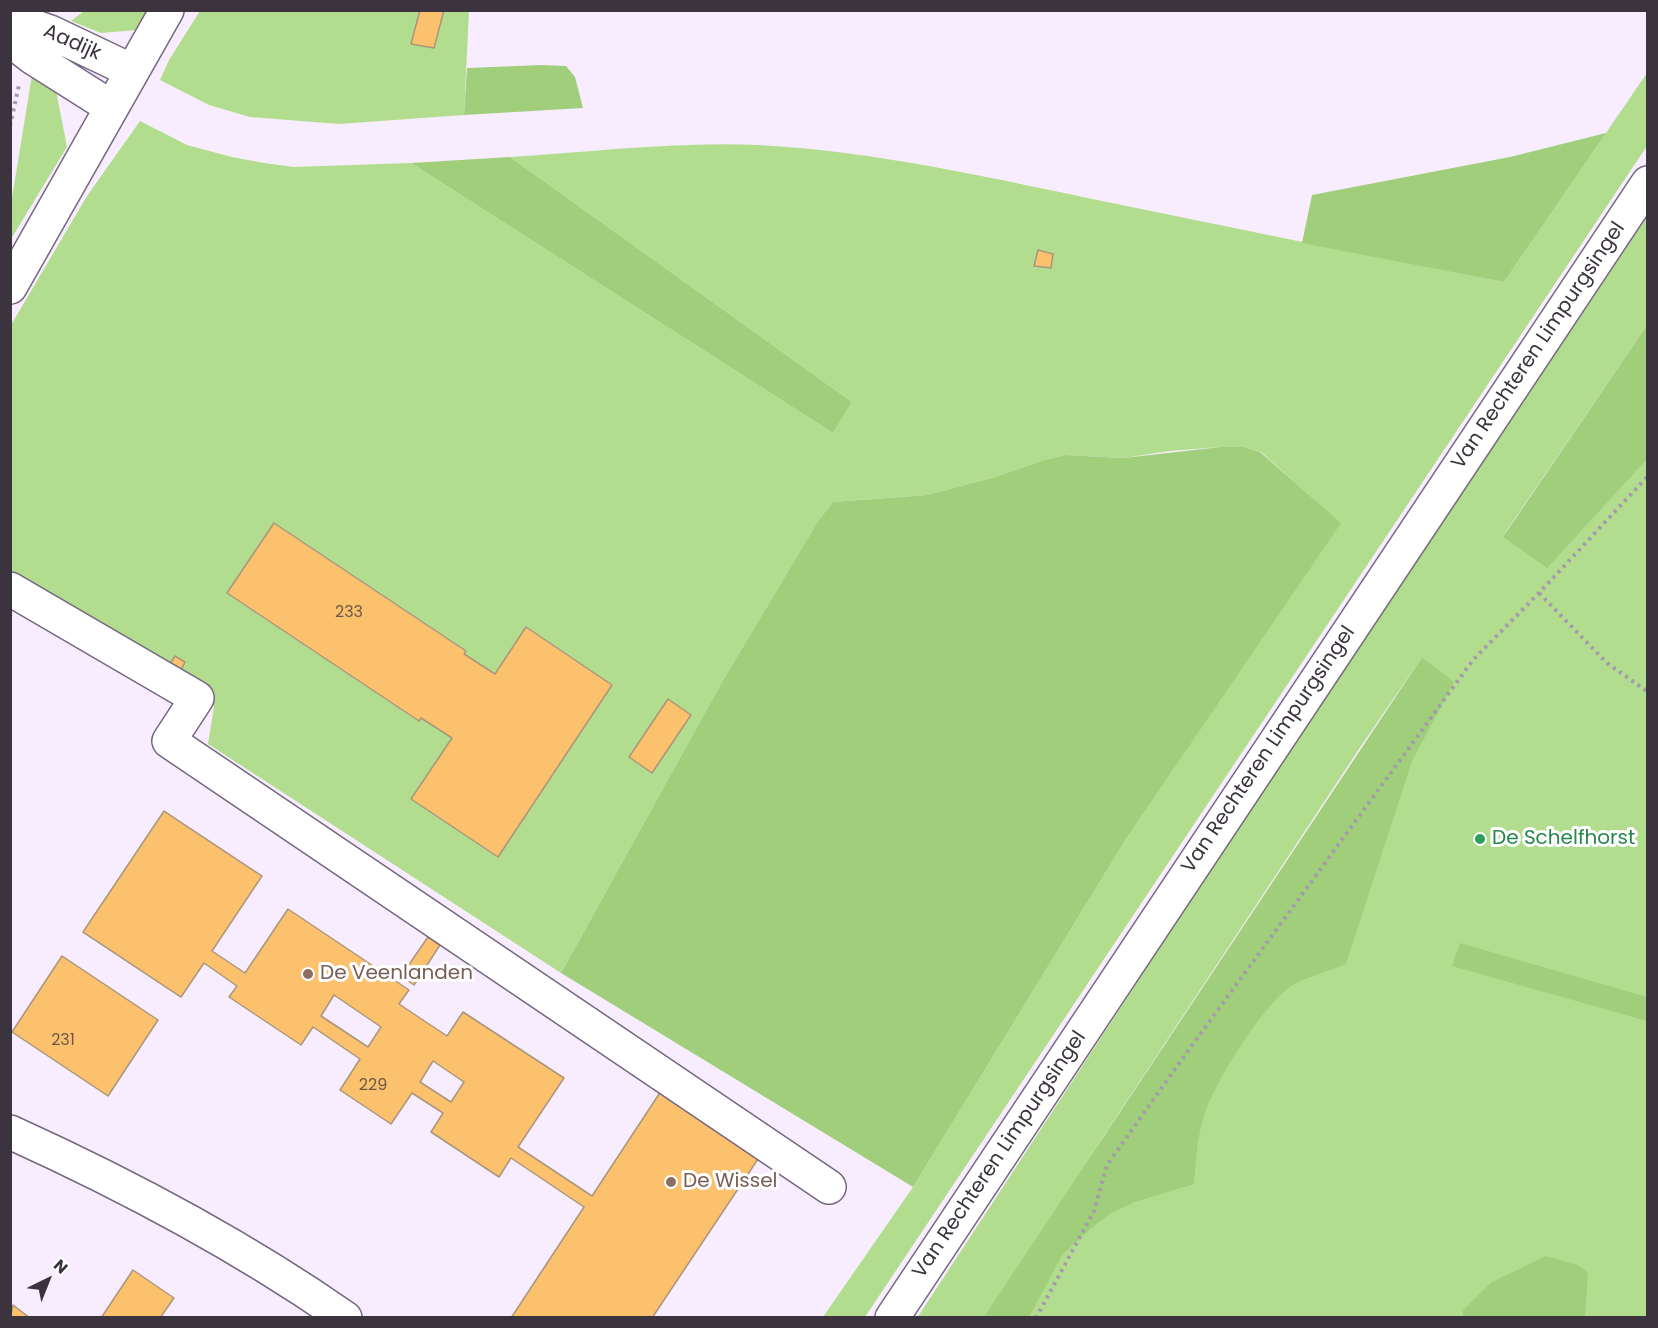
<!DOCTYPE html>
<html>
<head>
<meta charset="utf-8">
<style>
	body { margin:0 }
	#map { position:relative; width:1658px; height:1328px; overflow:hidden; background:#f7edfe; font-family:Poppins,sans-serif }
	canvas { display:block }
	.frame { position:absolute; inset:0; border:12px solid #3b343f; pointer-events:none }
	.north { position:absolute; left:18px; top:1250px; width:60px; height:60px; -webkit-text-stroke:4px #fff; paint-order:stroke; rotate:43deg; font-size:16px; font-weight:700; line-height:24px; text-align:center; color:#3b343f }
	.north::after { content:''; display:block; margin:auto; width:21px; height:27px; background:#3b343f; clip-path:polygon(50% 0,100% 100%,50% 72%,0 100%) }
</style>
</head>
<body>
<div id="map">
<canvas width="1658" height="1328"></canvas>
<div class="frame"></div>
<div class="north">N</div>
</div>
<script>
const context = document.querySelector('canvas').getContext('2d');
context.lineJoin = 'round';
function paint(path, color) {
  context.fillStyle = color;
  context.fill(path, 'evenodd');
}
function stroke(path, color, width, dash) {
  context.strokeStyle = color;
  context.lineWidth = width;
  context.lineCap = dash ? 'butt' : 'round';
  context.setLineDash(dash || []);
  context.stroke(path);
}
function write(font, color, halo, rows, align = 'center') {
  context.font = font + ' Poppins,sans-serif';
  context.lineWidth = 6;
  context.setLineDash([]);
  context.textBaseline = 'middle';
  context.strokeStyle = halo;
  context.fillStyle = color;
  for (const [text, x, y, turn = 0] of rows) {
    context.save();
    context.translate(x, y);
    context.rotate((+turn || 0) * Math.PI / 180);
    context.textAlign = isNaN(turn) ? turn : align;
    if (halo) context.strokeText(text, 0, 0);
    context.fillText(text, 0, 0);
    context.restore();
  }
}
const green = new Path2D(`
	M84,11H148L137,30L101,33L71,21Z
	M200,11H469L464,115L339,124L250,117L209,105L160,80L169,60Z
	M1647,73V146L865,1317H823L913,1187L1126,839L1340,523L1261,452L1244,447H1221L1170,451L1123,458L1065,455L1044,460L995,477L927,495L833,502L818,521L722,682L561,973L208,744L214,707L204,686L11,573V325L87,196L140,121L187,145L232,157L264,163L294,167L411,163L833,433L852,402L510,157C590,152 678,141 758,145C877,151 995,179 1112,203C1242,230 1373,256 1504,282Z
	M32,75L56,90L67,147L11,239V204Z
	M1647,217V325L1503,536L1647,360V1317L917,1318L1226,847ZM1422,657L1433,666L1086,1163L1361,746Z`);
const forest = new Path2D(`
	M542,65L566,66L575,77L583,108L464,115L467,68Z
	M1606,133L1504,282L1302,243L1312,195L1510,157Z
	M510,157L852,402L833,433L411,163Z
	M1647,325V459L1547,568L1503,537Z
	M1221,447H1244L1260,452L1341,523L1126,839L913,1187L561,973L722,682L818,521L833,502L927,495L995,477L1044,460L1065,455L1123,458Z
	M1422,657L1454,682L1412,761L1346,964C1329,971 1310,976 1294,984C1265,1001 1214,1083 1204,1116C1197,1138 1196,1161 1194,1184L1135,1202L1111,1213L1088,1231L1063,1254L1029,1317H984Z
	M1460,943L1647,997V1021L1452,966Z
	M1546,1256L1578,1265L1588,1273L1585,1317H1463V1310L1492,1282Z`);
const building = new Path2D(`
	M420,10H444L434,48L411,44Z
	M1038,250L1053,254L1051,268L1034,266Z
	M274,523L466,651L464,654L495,674L526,627L612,685L498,857L411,799L452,738L421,718L419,721L227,593Z
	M175,656L185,662L181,670L170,664Z
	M668,699L691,715L652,773L629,757Z
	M164,811L262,876L212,951L245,973L288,909L409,990L399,1004L447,1036L463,1012L564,1078L518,1147L592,1196L663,1088L762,1153L652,1318H511L584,1207L511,1158L499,1177L431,1132L443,1113L412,1093L391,1124L340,1090L360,1059L313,1027L301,1045L229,997L237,986L204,963L181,997L83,932ZM334,995L381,1027L368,1047L321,1016ZM433,1061L464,1082L451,1102L420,1082Z
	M428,937L440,945L414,985L401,976Z
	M62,956L158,1020L108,1096L12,1032Z
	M133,1270L174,1298L160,1318H101Z
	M13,1305L30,1318H10Z`);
const path = new Path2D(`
	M10,126L19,85
	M1539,593L1607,663L1648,692
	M1036,1318L1094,1211L1107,1165L1185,1055L1473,660L1539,593L1648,476`);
const minor = new Path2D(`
	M10,18L50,32L132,71
	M10,40L32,57L111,107
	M10,287L167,10
	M10,589L197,698L169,741L829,1187
	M10,1132C127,1185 240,1245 345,1318`);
const major = new Path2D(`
	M892,1318L1648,183`);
const markers = [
	[1480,839,6,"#2e9e5b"],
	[308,974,6,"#8d6e63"],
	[671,1182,6,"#8d6e63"]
];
const numberNames = [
	["233",349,613],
	["231",63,1041],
	["229",373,1086]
];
const streetNames = [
	["Aadijk",72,43,24],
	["Van Rechteren Limpurgsingel",1539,346,-56],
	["Van Rechteren Limpurgsingel",1269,750,-56],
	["Van Rechteren Limpurgsingel",1000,1155,-56]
];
const leisureNames = [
	["De Schelfhorst",1492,839]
];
const educationNames = [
	["De Veenlanden",320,974],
	["De Wissel",683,1182]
];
paint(green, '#b3dd8e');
paint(forest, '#a1ce7a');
paint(building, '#fbc16d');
stroke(building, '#aa967d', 1.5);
stroke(minor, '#766780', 36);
stroke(major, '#766780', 36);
stroke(path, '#a49baa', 4, [3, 4.5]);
stroke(minor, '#fff', 33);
stroke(major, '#fff', 33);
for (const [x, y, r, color] of markers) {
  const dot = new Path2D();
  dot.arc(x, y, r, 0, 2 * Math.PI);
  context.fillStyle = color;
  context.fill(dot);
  stroke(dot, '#fff', 2);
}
write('16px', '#6b574a', null, numberNames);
write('20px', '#3b343f', '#fff', streetNames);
write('20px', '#27864d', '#fff', leisureNames, 'left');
write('20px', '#785e54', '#fff', educationNames, 'left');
</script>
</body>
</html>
